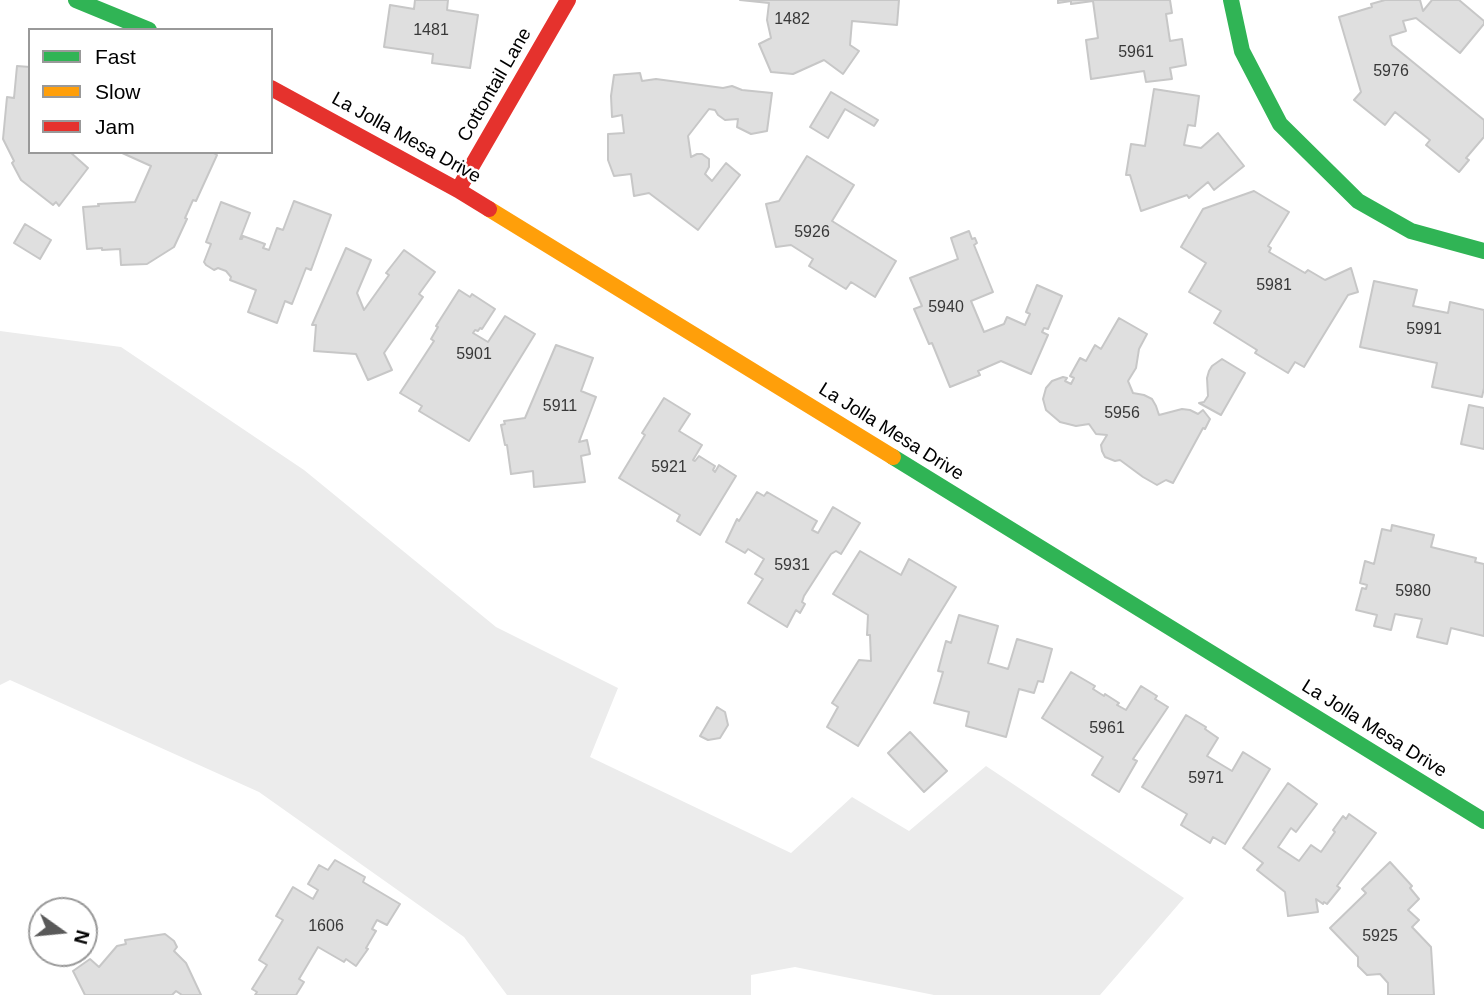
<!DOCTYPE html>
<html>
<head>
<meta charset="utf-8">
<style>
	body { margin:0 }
	#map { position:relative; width:1484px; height:995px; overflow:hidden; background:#fff; font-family:Arial,sans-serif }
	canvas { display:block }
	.legend { position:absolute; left:28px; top:28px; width:245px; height:126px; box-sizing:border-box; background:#fff; border:2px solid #999; margin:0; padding:9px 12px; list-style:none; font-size:21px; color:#000 }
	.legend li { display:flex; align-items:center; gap:14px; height:35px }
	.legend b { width:35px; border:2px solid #999 }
	.north { position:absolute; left:28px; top:897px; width:70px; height:70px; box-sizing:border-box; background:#fff; border:2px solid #999; border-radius:50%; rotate:105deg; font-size:19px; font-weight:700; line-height:28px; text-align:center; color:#000 }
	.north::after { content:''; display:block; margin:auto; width:24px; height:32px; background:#595959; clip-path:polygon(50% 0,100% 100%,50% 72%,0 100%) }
</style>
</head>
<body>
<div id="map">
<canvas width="1484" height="995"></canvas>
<ul class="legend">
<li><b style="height:9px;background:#30b455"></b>Fast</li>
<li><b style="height:9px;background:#ff9f0a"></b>Slow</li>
<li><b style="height:9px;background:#e5322d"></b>Jam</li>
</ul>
<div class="north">N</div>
</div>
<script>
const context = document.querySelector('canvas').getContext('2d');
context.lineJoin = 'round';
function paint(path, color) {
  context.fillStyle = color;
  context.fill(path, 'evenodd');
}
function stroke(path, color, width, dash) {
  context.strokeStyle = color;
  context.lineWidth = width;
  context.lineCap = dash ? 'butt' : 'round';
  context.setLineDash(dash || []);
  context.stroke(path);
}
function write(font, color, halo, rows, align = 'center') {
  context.font = font + ' Arial,sans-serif';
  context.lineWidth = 5;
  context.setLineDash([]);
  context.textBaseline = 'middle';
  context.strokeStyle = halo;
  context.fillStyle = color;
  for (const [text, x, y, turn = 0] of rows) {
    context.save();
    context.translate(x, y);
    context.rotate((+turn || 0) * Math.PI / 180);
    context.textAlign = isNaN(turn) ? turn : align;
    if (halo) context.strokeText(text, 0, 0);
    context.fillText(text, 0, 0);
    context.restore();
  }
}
const green = new Path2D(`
	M0,331L121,347L304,470L496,627L618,688L590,757L791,853L852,797L909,831L986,766L1184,898L1100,995H934L795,967L751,975V995H507L464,937L259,792L10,680L0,685Z`);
const building = new Path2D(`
	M415,0H448L447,10L478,15L470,68L432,63L433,54L384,47L390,5L414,9Z
	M740,0H899L897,25L852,21L850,45L859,51L843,74L824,60L793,74L771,72L759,44L771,38L767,20L769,3Z
	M1058,0H1170L1172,13L1166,14L1170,41L1182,39L1186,65L1170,68L1172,79L1146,82L1144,71L1091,79L1086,40L1098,38L1093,1L1071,4V1L1058,3Z
	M1385,0H1420L1423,11L1432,0H1459L1484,21V24L1460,53L1416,18L1403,21L1406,31L1390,36L1392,45L1484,120V137L1466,158L1469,160L1459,172L1426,145L1430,140L1395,112L1385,125L1354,100L1361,92L1339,17L1372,7L1371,4Z
	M17,66L30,67V152H70L88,168L59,206L56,202L53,205L21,180L12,163L14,161L3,139L7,97L14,98Z
	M640,73L642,81L656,79L723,88L732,86L742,90L772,93L767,131L751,134L737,127L738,119L725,120L718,115L715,110L709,109L688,136L691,157L697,154H702L709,159V167L705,174L712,181L726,163L740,175L698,230L649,193L634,196L631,174L614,176L608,160V134L624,133L622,115L612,117L611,96L614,75Z
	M1154,89L1199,96L1195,126L1188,125L1184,145L1201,148L1218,133L1244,166L1214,190L1208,182L1189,198L1187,195L1141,211L1130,175H1126L1131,144L1145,146Z
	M831,92L878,120L874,126L845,109L828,138L810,127Z
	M120,152H212L217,155L196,201L193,200L185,218L187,219L174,247L147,264L121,265L120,249L102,250V248L87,249L83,207L99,206L98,204L135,202L151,166Z
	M807,156L854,185L832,221L896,261L875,297L851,282L846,289L809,266L813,259L791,245L776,247L766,204L779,201Z
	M1254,191L1289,212L1268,246L1271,248L1269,252L1305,273L1308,270L1325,280L1351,268L1358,292L1348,295L1304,367L1295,362L1288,373L1255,353L1257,350L1214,323L1221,311L1189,292L1206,263L1181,247L1203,209Z
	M294,201L331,215L311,270L306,268L292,304L285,301L277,323L248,312L256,290L230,280L231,277L226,271L218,268L214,270L206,265L204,262L211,244L206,242L221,202L250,213L240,239H242L243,236L265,244L263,248L269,250L277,228L283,230Z
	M25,224L51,240L40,259L14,243Z
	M969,231L972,239L975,238L977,243L974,245L993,292L971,301L984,332L1004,324L1007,317L1025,325L1030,314L1026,312L1037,285L1062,296L1048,329L1044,328L1042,332L1048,335L1031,374L1001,361L978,371L980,375L950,387L932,343L929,344L914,309L922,306L910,278L958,259L951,238Z
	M346,248L371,260L357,293L364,310L389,275L386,273L404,250L435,272L419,294L423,297L384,353L392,370L368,380L356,354L314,351L316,325H312Z
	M1374,281L1417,290L1413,306L1448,313L1450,302L1484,310V388L1482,397L1432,387L1437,363L1360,347Z
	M459,290L470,297L472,294L495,309L482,329L480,328L478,331L475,330L473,333L488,342L505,316L535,334L469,441L419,411L422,406L400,393L434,341L431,339L438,327L436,326Z
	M1119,318L1147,334L1139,349L1136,368L1128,381L1133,393L1144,395L1152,399L1156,406L1159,415L1182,409L1190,410L1198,414L1203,410L1210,419L1205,429L1203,428L1173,483L1166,480L1157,485L1143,477L1120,460L1115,461L1105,457L1102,451L1101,445L1107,435L1096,434L1089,424L1076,426L1060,422L1046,410L1043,399L1046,388L1052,381L1063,377L1067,378L1065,381L1071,384L1074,378L1070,376L1080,358L1086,361L1095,345L1101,349Z
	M556,345L593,358L581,391L596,397L579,442L587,440L590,454L581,456L585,482L534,487L533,471L511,474L507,445H505L501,425L505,424L504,421L525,418Z
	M1222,359L1245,373L1221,415L1199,403L1204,402L1208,396L1207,378L1209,371L1212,366Z
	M664,398L690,414L679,431L702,445L693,460L695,461L699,456L715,466L713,470L715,472L719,465L736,476L700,535L677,521L680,515L619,478L645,435L642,433Z
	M1469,405L1484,408V449L1461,444Z
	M757,492L764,496L767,492L817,521L812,530L818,533L833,507L860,523L841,554L836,551L831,554L804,596L802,602L805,604L800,613L796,610L787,627L748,603L763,579L755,574L764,559L748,549L745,553L726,542L737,519L739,521Z
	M1392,525L1434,535L1431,547L1476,558L1475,562L1484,564V636L1451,628L1447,644L1417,637L1422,619L1395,614L1391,630L1374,626L1377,615L1356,610L1362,588L1366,589L1367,585L1360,583L1365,561L1374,564L1382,529L1391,531Z
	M860,551L901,575L909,559L956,587L858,746L827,727L838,707L832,703L859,660L871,661L870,635H867L868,615L833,594Z
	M959,615L998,626L988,663L1008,669L1017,639L1052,649L1043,682L1038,681L1034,693L1019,689L1006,737L966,726L969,712L934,703L943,672L938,671L946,641L951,643Z
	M1071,672L1095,686L1093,689L1104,696L1105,694L1119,703L1117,705L1126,710L1141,686L1157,696L1155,699L1168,707L1133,759L1137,761L1119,792L1092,775L1103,757L1042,718Z
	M717,707L725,712L728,725L720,738L708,740L700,736Z
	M1186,715L1206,727L1205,729L1218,738L1207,756L1232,771L1243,752L1270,769L1225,844L1213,837L1210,843L1181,825L1187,814L1142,787Z
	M910,732L947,771L924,792L888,753Z
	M1288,783L1317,804L1296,832L1291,828L1278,847L1299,861L1311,845L1321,852L1335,832L1333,830L1343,816L1346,819L1349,814L1376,833L1337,886L1340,888L1327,904L1324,902L1323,904L1316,899L1318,912L1288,916L1285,892L1257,870L1263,863L1243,848Z
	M335,860L365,877L363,882L400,904L387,925L377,920L372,929L376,931L366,948L368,949L356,966L346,959L344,962L318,947L299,979L304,982L296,995H255L257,992L252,989L267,965L259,960L283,920L276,916L293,887L313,899L318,890L308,884L319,865L328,870Z
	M1390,862L1412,886L1410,888L1419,899L1408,910L1419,920L1412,927L1431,947L1434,995H1388V983L1380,974L1367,975L1358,966V957L1330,928L1366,893L1362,889Z
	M165,934L174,941L177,947L174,951L186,963L201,995H182L176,991L172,995H85L73,971L90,959L99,967L117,946L126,944L125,940Z`);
const fast = new Path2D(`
	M76,0L149,30
	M1231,0L1242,51L1280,124L1358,201L1411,231L1484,251
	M893,457L1484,821`);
const slow = new Path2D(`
	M489,209L893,457`);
const jam = new Path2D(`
	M271,88L458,190L489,209
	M458,190L568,0`);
const numberNames = [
	["1482",792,20],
	["1481",431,31],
	["5961",1136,53],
	["5976",1391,72],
	["5926",812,233],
	["5981",1274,286],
	["5940",946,308],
	["5991",1424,330],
	["5901",474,355],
	["5911",560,407],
	["5956",1122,414],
	["5921",669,468],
	["5931",792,566],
	["5980",1413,592],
	["5961",1107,729],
	["5971",1206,779],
	["1606",326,927],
	["5925",1380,937]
];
const streetNames = [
	["Cottontail Lane",495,85,-60],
	["La Jolla Mesa Drive",406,138,29],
	["La Jolla Mesa Drive",891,432,32],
	["La Jolla Mesa Drive",1374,729,32]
];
paint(green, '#ececec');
paint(building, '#dfdfdf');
stroke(building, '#c7c7c7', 2);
stroke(fast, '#30b455', 16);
stroke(slow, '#ff9f0a', 16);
stroke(jam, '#e5322d', 16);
write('16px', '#383838', null, numberNames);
write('19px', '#000', '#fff', streetNames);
</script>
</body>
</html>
